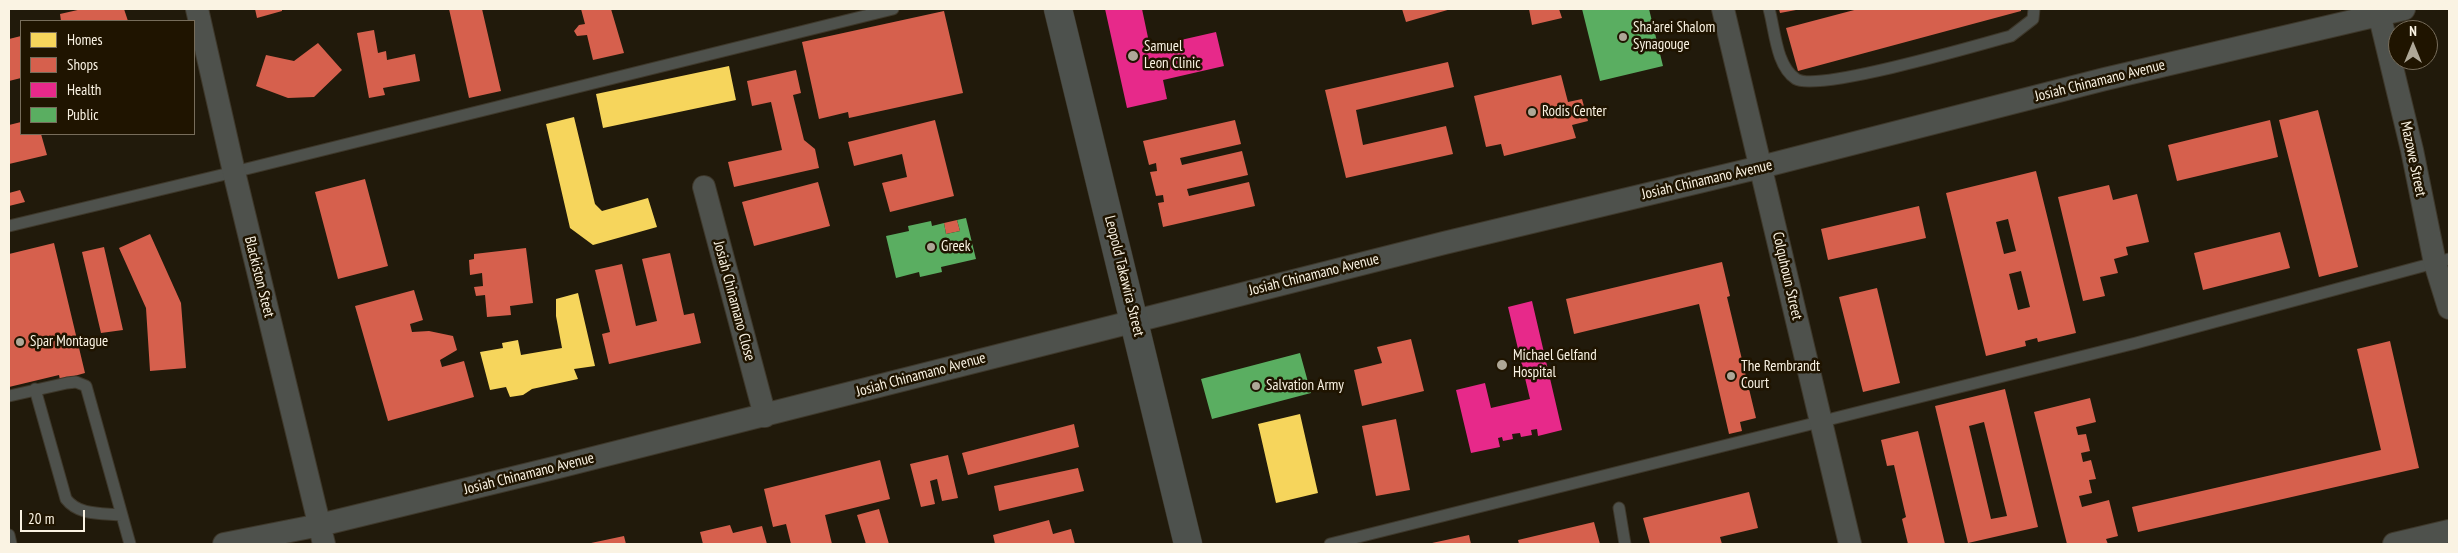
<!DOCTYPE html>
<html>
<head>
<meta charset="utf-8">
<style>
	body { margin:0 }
	#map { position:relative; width:2458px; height:553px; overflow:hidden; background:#211a0b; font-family:"PT Sans Narrow",sans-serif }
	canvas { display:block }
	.frame { position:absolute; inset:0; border:10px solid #faf3e3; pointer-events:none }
	.legend { position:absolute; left:20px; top:20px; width:175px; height:115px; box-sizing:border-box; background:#1f1400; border:1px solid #776d5b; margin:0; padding:6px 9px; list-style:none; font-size:15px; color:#faf3e3 }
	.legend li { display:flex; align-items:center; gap:10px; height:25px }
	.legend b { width:25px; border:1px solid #776d5b }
	.north { position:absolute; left:2388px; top:20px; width:50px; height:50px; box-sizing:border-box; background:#1f1400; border:1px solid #776d5b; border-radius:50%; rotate:0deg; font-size:14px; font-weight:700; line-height:20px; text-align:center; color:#faf3e3 }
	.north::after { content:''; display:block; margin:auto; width:18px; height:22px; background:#aea797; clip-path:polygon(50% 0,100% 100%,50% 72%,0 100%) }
	.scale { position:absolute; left:20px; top:510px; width:65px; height:22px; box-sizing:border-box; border:2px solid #faf3e3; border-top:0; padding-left:6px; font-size:15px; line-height:18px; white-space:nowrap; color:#faf3e3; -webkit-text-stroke:4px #1f1400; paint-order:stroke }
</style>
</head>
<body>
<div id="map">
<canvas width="2458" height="553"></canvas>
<div class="frame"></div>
<ul class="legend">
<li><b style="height:14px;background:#f6d55c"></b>Homes</li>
<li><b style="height:14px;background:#d6604d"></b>Shops</li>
<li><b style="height:14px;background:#e7298a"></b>Health</li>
<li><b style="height:14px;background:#5aae61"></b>Public</li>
</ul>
<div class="north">N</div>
<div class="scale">20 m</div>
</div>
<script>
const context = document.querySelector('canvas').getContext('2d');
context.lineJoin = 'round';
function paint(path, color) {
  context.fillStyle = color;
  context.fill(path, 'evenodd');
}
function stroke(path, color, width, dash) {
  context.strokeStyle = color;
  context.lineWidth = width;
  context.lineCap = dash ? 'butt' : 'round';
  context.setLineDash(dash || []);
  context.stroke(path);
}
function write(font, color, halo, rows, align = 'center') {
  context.font = font + ' "PT Sans Narrow",sans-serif';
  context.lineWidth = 5;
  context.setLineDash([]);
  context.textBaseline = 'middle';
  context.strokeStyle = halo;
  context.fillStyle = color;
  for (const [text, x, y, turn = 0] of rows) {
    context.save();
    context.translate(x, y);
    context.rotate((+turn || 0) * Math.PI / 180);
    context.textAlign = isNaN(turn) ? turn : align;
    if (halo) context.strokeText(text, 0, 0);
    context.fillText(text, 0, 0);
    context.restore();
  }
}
const homes = new Path2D(`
	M729,66L736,100L603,128L596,94Z
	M574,117L595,204L602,211L648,198L657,227L593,245L570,228L546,124Z
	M578,293L595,366L574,369L578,379L532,389L523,395L510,397L506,387L490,390L480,352L503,348L502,343L518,340L521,355L562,348L556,316V299Z
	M1300,414L1318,493L1276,503L1258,424Z`);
const shops = new Path2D(`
	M82,9H124L128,21H61L60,14Z
	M255,9H282V11L257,18Z
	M449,9H482L501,91L469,98Z
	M581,9H611L624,53L593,60L587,35L577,36L574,31L579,25L585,24Z
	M1402,9H1451L1406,22Z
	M1529,9H1559L1562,18L1532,25Z
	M1779,9H1795L1796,10L1780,13Z
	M1858,9H2021V11L1798,71L1786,28Z
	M944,11L963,93L849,118L848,112L819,119L802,42Z
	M374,30L378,53L386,51L387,60L415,54L420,81L383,88L385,95L369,98L357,33Z
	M21,36V78L9,81V39Z
	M318,43L342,70L314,97L288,98L256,86L266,55L294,61Z
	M1448,62L1454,87L1356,110L1363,145L1446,126L1453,154L1346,178L1325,90Z
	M796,70L801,93L793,95L804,140L815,149L819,168L734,187L728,162L782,150L771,102L752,106L747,81Z
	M1561,75L1568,102L1582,99L1588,121L1572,125L1576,138L1504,156L1501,144L1486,147L1474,96Z
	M2318,110L2358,267L2319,277L2279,120Z
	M935,120L954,196L890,212L882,183L907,177L902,154L854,166L848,142Z
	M1235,120L1241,144L1180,158L1182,165L1242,151L1248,175L1187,189L1189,196L1249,182L1255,206L1163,227L1158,203L1164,202L1163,195L1156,196L1150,172L1157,171L1156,163L1149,165L1143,141Z
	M2270,120L2278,157L2177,181L2168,145Z
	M21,122V134H41L47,155L9,164V125Z
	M2036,171L2076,333L2038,342L2037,338L2025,341L2026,346L1986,356L1946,193ZM2008,219L2016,251L2004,254L1996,222ZM2021,271L2030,307L2018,310L2009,274Z
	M365,179L388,266L338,279L315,192Z
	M818,182L830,226L754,246L742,202Z
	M2109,185L2113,200L2137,194L2149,242L2126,247L2128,255L2114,259L2118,273L2100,277L2105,296L2083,301L2058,197Z
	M20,190L25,202L9,206V193Z
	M1919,206L1926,238L1828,260L1821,229Z
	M957,220L960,231L946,234L944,223Z
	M2280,232L2290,268L2203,290L2194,253Z
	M150,234L181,303L186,368L150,371L146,308L119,248Z
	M54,243L85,373L60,380L59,375L9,387V254Z
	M104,247L123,330L101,333L82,252Z
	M526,248L533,303L510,306L511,315L487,317L485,295L476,296L474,287L483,286L482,273L470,275L469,260L474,259V254Z
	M670,253L684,315L694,313L701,343L609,364L602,334L610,332L595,270L622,264L636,326L657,321L642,259Z
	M1722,262L1730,296L1727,297L1756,418L1740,422L1742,431L1729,434L1699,304L1574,334L1566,299Z
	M1877,288L1900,383L1863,392L1839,297Z
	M414,290L423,320L410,324L412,332L429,331L453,336L457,350L440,360L442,367L464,361L474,397L388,421L355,306Z
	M1411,339L1424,391L1362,406L1354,370L1382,363L1377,347Z
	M2390,341L2419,468L2138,532L2132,507L2381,450L2357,349Z
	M2005,389L2038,527L1968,543L1935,406ZM1984,422L2007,516L1991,519L1969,426Z
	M2090,398L2096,422L2076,427L2078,435L2086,434L2090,451L2081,453L2083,462L2091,460L2096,479L2089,480L2092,493L2079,496L2082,507L2109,500L2118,536L2106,539L2108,544H2067L2034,412Z
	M1396,419L1410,490L1376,496L1362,426Z
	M1074,424L1079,447L968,475L962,453Z
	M1918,431L1945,544H1908L1902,519L1906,517L1894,465L1887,466L1881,440Z
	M948,455L958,498L942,501L937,479L930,481L935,504L921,507L910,464Z
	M880,460L890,499L825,515L832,544H791L786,524L773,527L764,489Z
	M1078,468L1084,491L999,511L994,486Z
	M1749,492L1758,528L1720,537L1722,544H1650L1643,518Z
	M879,509L889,544H866L857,515Z
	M1049,520L1053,534L1071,529L1075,544H995L993,535Z
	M1594,522L1600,544H1519L1518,540Z
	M730,525L733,533L762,526L767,544H703L700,532Z
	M1469,535L1471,544H1432V543Z
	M624,536L626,544H591V543Z`);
const health = new Path2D(`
	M1105,9H1142L1150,47L1216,32L1224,66L1163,80L1167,99L1127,108Z
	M1532,301L1562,430L1538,436L1537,429L1531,430L1532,435L1521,437L1520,433L1512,434L1513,439L1503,441L1502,437L1498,438L1500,447L1471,453L1456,390L1485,383L1491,408L1530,399L1508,307Z`);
const public = new Path2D(`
	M1582,9H1649L1663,66L1600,81Z
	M966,218L976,259L941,267L942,272L920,277L919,272L896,278L886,236L909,231L908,226L931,221L932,226L944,223L946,234L960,231L957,220Z
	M1300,353L1311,393L1212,419L1201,379Z`);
const lane = new Path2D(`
	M1769,9C1775,30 1776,66 1796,79C1817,92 1979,45 2011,36L2033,19L2034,9
	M9,226L234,172L893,9
	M35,389L66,499C79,516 102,513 122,515
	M9,396L67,383L76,382L86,386L130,544
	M1619,508L1625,544
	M9,535L11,544
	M1330,544L2136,343L2449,259`);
const street = new Path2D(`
	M197,9L234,172L324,544
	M1723,9L1850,544
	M2378,9L2412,150L2435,263L2449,308
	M704,187L765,416
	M224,544L320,525L562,466L1444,243L1761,167L2105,79L2404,9
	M2394,544L2449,531`);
const secondary = new Path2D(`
	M1058,9L1188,544`);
const markers = [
	[1623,37,5,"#aea797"],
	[1133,56,6,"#aea797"],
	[1532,112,5,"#aea797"],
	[931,247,5,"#aea797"],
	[20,342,5,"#aea797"],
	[1502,365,6,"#aea797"],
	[1731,376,5,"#aea797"],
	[1256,386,5,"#aea797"]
];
const poiNames = [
	["Sha'arei Shalom",1633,28],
	["Synagouge",1633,45],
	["Samuel",1144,47],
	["Leon Clinic",1144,64],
	["Rodis Center",1542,112],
	["Greek",941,247],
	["Spar Montague",30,342],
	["Michael Gelfand",1513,356],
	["Hospital",1513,373],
	["The Rembrandt",1741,367],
	["Court",1741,384],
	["Salvation Army",1266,386]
];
const streetNames = [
	["Josiah Chinamano Avenue",2100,81,-14],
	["Mazowe Street",2413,159,78],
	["Josiah Chinamano Avenue",1707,180,-13],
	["Josiah Chinamano Avenue",1314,275,-14],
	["Leopold Takawira Street",1124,276,76],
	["Colquhoun Street",1787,276,77],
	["Blackiston Steet",259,277,76],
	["Josiah Chinamano Close",734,301,75],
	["Josiah Chinamano Avenue",921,375,-15],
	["Josiah Chinamano Avenue",529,474,-14]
];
paint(homes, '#f6d55c');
paint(shops, '#d6604d');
paint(health, '#e7298a');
paint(public, '#5aae61');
stroke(lane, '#3e382b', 13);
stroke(street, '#3e382b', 24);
stroke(secondary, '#3e382b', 29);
stroke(lane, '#4e514c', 11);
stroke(street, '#4e514c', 22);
stroke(secondary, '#4d514d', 28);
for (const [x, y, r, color] of markers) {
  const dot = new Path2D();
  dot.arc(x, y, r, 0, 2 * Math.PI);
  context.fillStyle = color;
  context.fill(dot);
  stroke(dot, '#1f1400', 2);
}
write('15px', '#faf3e3', '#1f1400', poiNames, 'left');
write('15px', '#faf3e3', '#1f1400', streetNames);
</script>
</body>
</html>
